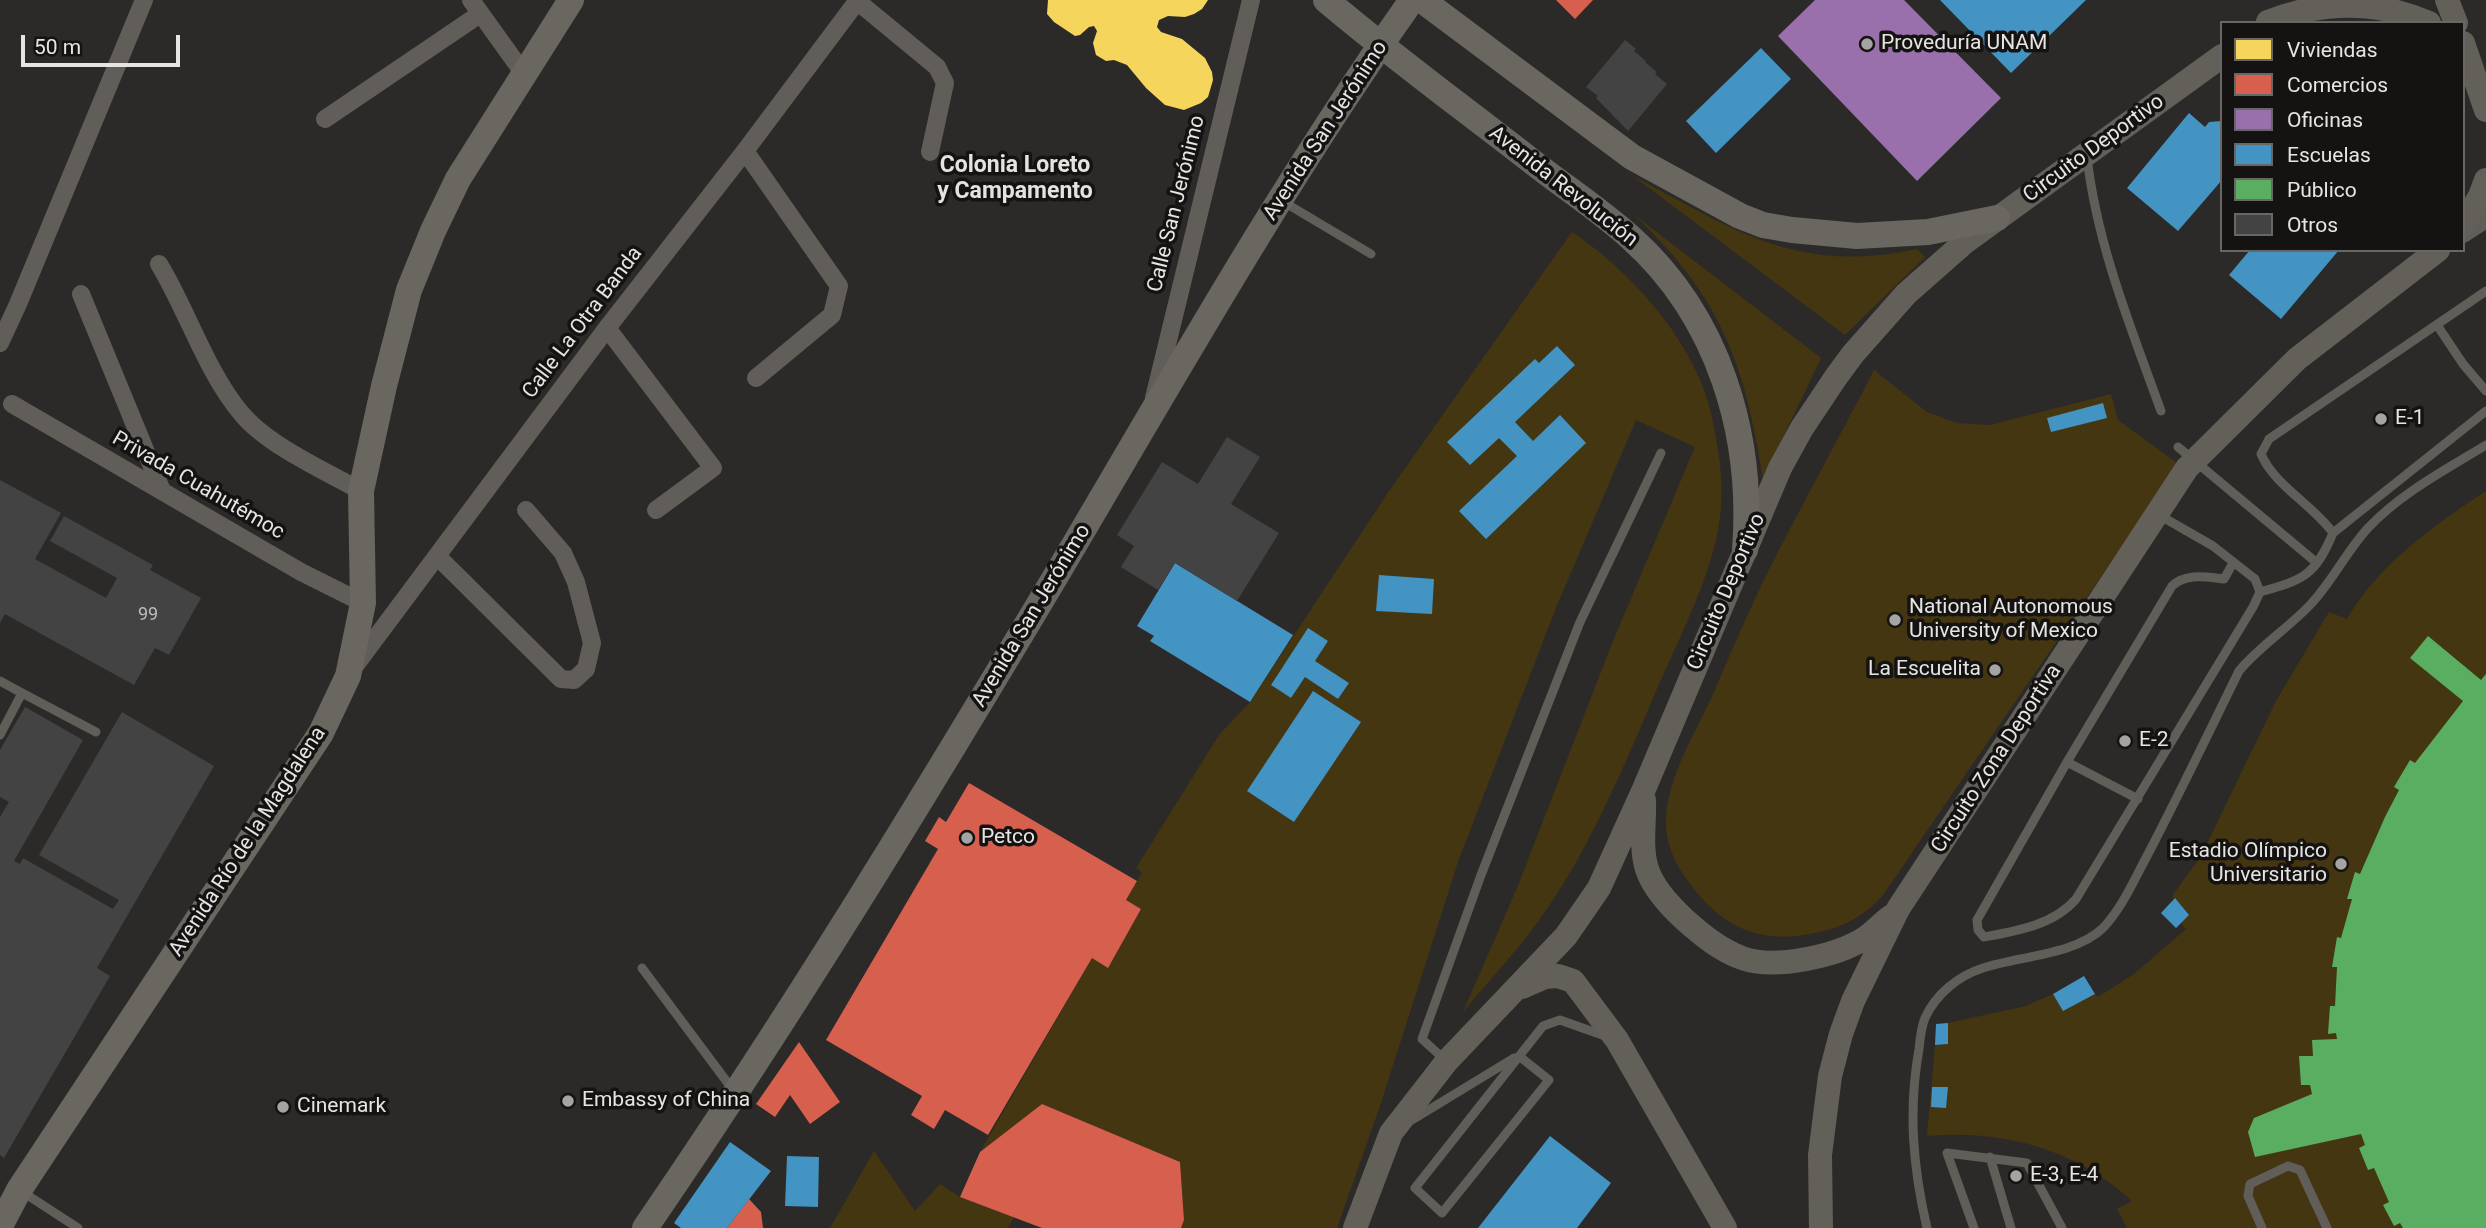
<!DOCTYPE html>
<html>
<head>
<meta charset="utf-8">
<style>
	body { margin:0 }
	#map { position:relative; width:2486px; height:1228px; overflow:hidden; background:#2b2a28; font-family:Roboto,sans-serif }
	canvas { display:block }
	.legend { position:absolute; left:2220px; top:21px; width:245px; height:231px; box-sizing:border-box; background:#141312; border:2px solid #686766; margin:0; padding:9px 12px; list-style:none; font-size:21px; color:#e6e5e3 }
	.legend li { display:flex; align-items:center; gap:14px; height:35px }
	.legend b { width:35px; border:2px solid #686766 }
	.scale { position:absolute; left:21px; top:35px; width:159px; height:32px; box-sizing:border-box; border:4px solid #e6e5e3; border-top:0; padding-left:9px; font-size:21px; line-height:24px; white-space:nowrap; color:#e6e5e3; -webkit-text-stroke:5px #141312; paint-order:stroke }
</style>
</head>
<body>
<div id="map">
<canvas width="2486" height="1228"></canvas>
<ul class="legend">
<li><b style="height:19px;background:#f6d55c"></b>Viviendas</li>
<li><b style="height:19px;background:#d6604d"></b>Comercios</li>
<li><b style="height:19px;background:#9970ab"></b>Oficinas</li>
<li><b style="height:19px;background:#4393c3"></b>Escuelas</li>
<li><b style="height:19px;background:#5aae61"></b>Público</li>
<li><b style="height:19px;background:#444343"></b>Otros</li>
</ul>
<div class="scale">50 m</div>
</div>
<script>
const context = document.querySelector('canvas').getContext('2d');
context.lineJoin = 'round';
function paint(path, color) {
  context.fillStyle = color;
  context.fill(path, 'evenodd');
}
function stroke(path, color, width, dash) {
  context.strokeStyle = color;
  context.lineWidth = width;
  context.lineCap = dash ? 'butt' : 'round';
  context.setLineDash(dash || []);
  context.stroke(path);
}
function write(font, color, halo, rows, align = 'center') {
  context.font = font + ' Roboto,sans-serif';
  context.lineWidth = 7;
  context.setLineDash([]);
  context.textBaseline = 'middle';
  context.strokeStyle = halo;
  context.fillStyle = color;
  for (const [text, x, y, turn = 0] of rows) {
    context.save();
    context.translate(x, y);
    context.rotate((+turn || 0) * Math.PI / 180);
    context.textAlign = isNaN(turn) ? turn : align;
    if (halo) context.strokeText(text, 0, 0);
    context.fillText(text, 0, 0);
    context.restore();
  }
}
const green = new Path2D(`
	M1633,176C1735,230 1796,275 1917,249L1925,257L1845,335Z
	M1633,214L1821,358L1763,479C1745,363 1720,295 1633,214Z
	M1572,232C1629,270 1688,335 1708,402C1713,418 1715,434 1718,449C1723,481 1723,513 1715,544C1703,593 1674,649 1654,696C1621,773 1587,855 1537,923C1514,954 1487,983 1463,1012L1517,888L1613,641L1695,447L1636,420L1556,608L1459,859L1380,1106L1337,1228H1181L1184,1220L1180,1162L1042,1104L980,1152L1092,958L1108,967L1141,909L1126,900L1142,873L1136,868L1219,735L1250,702L1389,491ZM1308,629L1328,641L1315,661L1349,683L1338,699L1305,677L1291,698L1271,685ZM1313,692L1360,722L1294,822L1247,791Z
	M1874,370L1927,412L1957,423L1990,425L2111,394L2118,420L2178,464L1883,895C1863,917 1844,927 1815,933C1765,944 1727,931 1694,889C1679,870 1668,852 1666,828C1663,784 1696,732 1713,694C1731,653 1748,612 1768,572C1802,504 1839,438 1874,370Z
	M2486,491V1228H2127L2117,1209L2132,1201C2077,1149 2001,1129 1927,1136L1935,1045L1948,1044V1023L2026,1006L2053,994L2063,1010L2095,994L2098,997L2134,974L2186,929L2181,923L2189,915L2172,896L2201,856L2276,701L2329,612L2347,619C2378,565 2434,525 2486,491Z
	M874,1151L915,1211L940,1184L960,1197L1014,1217L1008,1228H830Z`);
const homes = new Path2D(`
	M1048,0H1208L1202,9L1194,14L1185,17L1168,16L1159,20L1157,27L1161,32L1182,39L1205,58L1212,72L1213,80L1208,97L1201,103L1184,110L1165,105L1146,88L1127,65L1114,60L1106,61L1096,55L1093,43L1097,31L1094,26L1089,27L1080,35L1075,36L1054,22L1047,14Z`);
const shops = new Path2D(`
	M1556,0H1593L1575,19Z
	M969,783L1137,881L1126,900L1141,909L1108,968L1092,958L988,1135L945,1110L934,1129L911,1115L922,1096L826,1040L938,849L925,841L939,817L946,822Z
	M799,1042L840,1102L810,1124L790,1095L775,1117L756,1104Z
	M1042,1104L1180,1162L1184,1220L1181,1228H1042L960,1197L980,1152Z
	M749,1199L761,1212L763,1228H727Z`);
const offices = new Path2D(`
	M1815,0H1904L2001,98L1917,181L1778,36Z`);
const schools = new Path2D(`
	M1940,0H2086L2011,73Z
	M1761,48L1791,79L1716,153L1686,121Z
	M2189,113L2205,127L2209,122L2222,121V180L2178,231L2127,188Z
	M2250,250H2339L2281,319L2229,275Z
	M1557,346L1575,365L1515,422L1533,441L1560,415L1586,443L1486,539L1459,511L1517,456L1499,438L1470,465L1447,442L1535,359L1539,363Z
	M2103,403L2107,418L2051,432L2047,418Z
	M1175,563L1293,635L1250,702L1150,641L1154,636L1137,626Z
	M1379,575L1434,579L1432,614L1376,611Z
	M1308,628L1328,641L1315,661L1349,683L1338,699L1305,677L1291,698L1271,685Z
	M1313,691L1361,722L1294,822L1247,791Z
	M2175,898L2189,915L2176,928L2161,913Z
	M2084,976L2095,994L2063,1011L2053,994Z
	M1948,1023V1044L1935,1045L1936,1024Z
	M1932,1087H1948L1946,1108L1931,1107Z
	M1550,1136L1611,1183L1577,1228H1478Z
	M730,1142L771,1171L727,1228H681L674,1223Z
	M787,1156L819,1157L818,1207L785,1206Z
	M2464,1160L2486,1192V1228H2483L2465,1205L2442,1171Z`);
const public = new Path2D(`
	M2428,636L2481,680L2486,674V1228H2403L2400,1223L2394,1226L2383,1205L2389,1202L2374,1168L2368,1170L2359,1148L2365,1145L2361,1134L2255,1157L2248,1132L2254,1118L2312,1094L2310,1085H2301L2299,1056H2313L2312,1040L2337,1039L2336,1033L2328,1034L2330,1006H2335L2337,967H2332L2337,937L2341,938L2352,899H2347L2355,872L2360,874L2385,817L2399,790L2394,787L2410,760L2415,763L2463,701L2410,658Z`);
const building = new Path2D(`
	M1625,40L1636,49L1634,51L1646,61L1645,62L1657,72L1655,74L1667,84L1628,131L1596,98L1598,96L1586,87Z
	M1227,437L1260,457L1231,504L1279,533L1237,601L1175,563L1158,590L1121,567L1134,546L1117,535L1162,462L1198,484Z
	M0,480L61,513L35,559L106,598L117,578L50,541L64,516L153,565L150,570L201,598L169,655L155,648L134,685L5,614L0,623Z
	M25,707L83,740L14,861L20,864L23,858L113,909L119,900L39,855L122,712L214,766L97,968L110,976L4,1158L0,1155V817L9,802L0,797V750Z`);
const lane = new Path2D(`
	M2087,157C2097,245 2131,328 2161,411
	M1282,201L1371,254
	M2437,325L2463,364L2486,391
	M2178,447L2317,563
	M2159,515L2213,546L2255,579L2260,592L2253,607L2076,899C2054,925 2016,931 1984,937L1978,930L1977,920L2067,762L2172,586C2186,573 2205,577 2224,579L2233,563
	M2333,533L2486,411
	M2260,592C2303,580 2315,576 2333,533C2313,505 2274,485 2261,454L2269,439L2486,291
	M0,681L22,693L0,735
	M22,693L96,732
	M2067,762L2138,799
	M642,968L733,1090
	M1519,1056L1549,1080L1442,1213L1415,1188L1543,1026L1560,1020L1605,1036
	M1445,1060L1422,1039L1481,875L1580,622L1661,453
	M1412,1120L1514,1058
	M1990,1157L2011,1228
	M21,1191L78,1228
	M1927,1228C1913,1168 1908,1111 1919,1049C1920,1040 1921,1027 1925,1018C1936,994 1958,976 1983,968C2019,956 2075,955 2103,928C2122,908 2134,880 2147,856C2179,795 2209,732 2239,671C2260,646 2287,629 2310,605C2332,582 2346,552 2368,528C2401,493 2445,470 2486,445
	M1974,1228L1947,1153L2027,1163L2062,1228
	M2262,1228L2248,1196L2250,1184L2288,1166L2300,1170L2327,1228`);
const street = new Path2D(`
	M471,0L524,74
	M857,1L937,67L945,83L930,152
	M325,119L480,14
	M745,151L839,286L832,315L756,378
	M2463,234L2486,219
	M159,264C187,310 207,373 241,413C267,445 325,471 361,491
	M81,294L162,491
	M607,328L713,468L656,510
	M0,343L18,304L144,0
	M1154,398L1251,0
	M12,404L301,572L363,603
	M437,556L561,679L574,680L586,669L592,643L576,582L563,553L526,510
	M354,667L607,328L745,151L858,0`);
const secondary = new Path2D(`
	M2447,0L2456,23
	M2268,22C2321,1 2376,0 2429,23
	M2463,43L2486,110
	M2463,225L2480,196L2486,180
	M1644,800C1645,823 1640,847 1647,869C1653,888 1671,907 1685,920C1702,935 1720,950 1742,958C1775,970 1837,956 1865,938C1874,932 1882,923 1890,917
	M1522,987L1545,977L1558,976L1573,981L1617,1040L1725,1228
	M1355,1228L1391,1133L1447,1061L1566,936L1599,888L1644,789L1780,468L1802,428L1836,377L1853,354L1906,294L1965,242L2222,56
	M1821,1228L1820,1155L1830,1076L1841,1034L1853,1001L1898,909L2187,468L2297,359L2438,250`);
const primary = new Path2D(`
	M1326,0C1392,56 1462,107 1530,160C1563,186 1600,210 1631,238C1719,317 1754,435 1745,550
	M1422,0L1632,157L1740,216L1763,225L1792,230L1857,236L1928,232L1997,218
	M0,1226L19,1190L321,733L348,676L363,603L361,491L384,386L409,290L433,231L458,179L571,0
	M645,1228C792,1014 927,792 1060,569C1173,378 1284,181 1412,0`);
const markers = [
	[1867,44,7,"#a5a4a2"],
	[2381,419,7,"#a5a4a2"],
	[1895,620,7,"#a5a4a2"],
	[1995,670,7,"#a5a4a2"],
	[2125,741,7,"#a5a4a2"],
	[967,838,7,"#a5a4a2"],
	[2341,864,7,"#a5a4a2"],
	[568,1101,7,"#a5a4a2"],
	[283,1107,7,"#a5a4a2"],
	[2016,1176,7,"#a5a4a2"]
];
const numberNames = [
	["99",148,615]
];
const poiNames = [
	["Proveduría UNAM",1881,44],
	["E-1",2395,419],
	["National Autonomous",1909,608],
	["University of Mexico",1909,632],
	["La Escuelita",1981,670,"right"],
	["E-2",2139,741],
	["Petco",981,838],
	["Estadio Olímpico",2327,852,"right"],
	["Universitario",2327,876,"right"],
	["Embassy of China",582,1101],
	["Cinemark",297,1107],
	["E-3, E-4",2030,1176]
];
const streetNames = [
	["Avenida San Jerónimo",1326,131,-57],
	["Circuito Deportivo",2094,149,-36],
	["Avenida Revolución",1563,187,38],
	["Calle San Jerónimo",1177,204,-76],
	["Calle La Otra Banda",583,323,-53],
	["Privada Cuahutémoc",198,486,30],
	["Circuito Deportivo",1727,592,-67],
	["Avenida San Jerónimo",1032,616,-59],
	["Circuito Zona Deportiva",1997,759,-57],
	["Avenida Río de la Magdalena",248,842,-57]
];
const neighbourhoodNames = [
	["Colonia Loreto",1015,166],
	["y Campamento",1015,192]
];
paint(green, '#453612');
paint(homes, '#f6d55c');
paint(shops, '#d6604d');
paint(offices, '#9970ab');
paint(schools, '#4393c3');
paint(public, '#5aae61');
paint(building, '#444343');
stroke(lane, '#615d58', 9);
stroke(street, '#615d58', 18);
stroke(secondary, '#626059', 24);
stroke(primary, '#6a6660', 26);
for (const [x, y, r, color] of markers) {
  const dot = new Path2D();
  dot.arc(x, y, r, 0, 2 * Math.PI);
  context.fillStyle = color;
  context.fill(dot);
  stroke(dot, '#141312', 2.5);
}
write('18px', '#bebcbb', null, numberNames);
write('21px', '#e6e5e3', '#141312', poiNames, 'left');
write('21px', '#e6e5e3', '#141312', streetNames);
write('bold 23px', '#e5e3df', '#141312', neighbourhoodNames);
</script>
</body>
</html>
